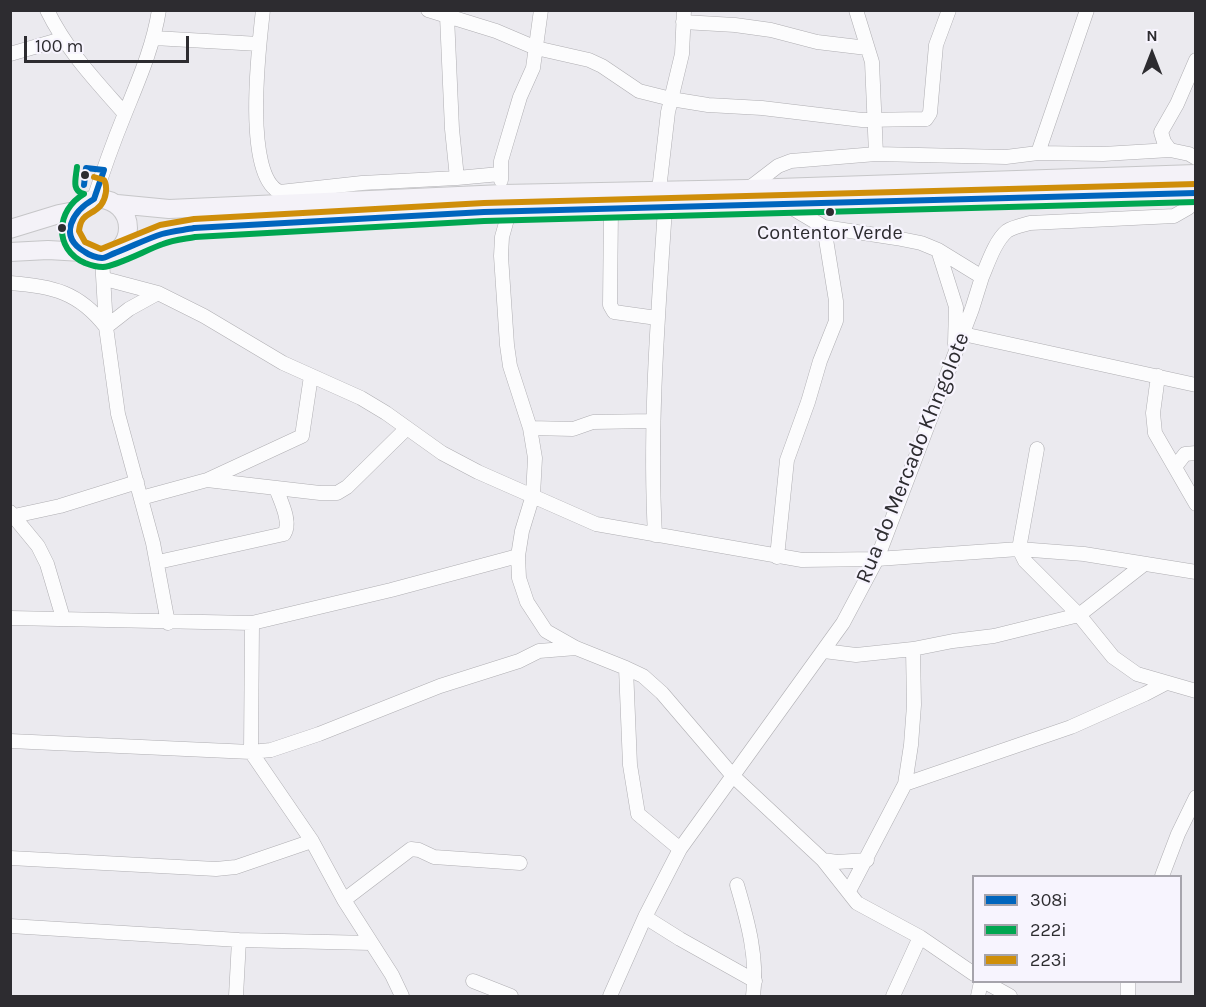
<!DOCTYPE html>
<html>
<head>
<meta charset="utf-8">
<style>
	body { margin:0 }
	#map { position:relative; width:1206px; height:1007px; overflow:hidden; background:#ebeaef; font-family:Karla,sans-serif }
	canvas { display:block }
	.frame { position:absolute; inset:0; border:12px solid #2d2c30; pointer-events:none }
	.legend { position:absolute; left:972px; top:875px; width:210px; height:108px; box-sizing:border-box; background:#f7f4fe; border:2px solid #a6a4ac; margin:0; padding:8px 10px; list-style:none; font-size:18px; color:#2d2c30 }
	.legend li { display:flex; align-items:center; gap:12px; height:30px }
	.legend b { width:30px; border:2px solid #a6a4ac }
	.north { position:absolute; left:1122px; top:24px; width:60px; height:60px; -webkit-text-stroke:4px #f7f4fe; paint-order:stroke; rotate:0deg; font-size:16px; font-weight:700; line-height:24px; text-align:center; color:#2d2c30 }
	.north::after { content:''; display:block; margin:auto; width:21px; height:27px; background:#2d2c30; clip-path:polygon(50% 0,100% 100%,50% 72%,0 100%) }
	.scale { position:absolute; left:24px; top:36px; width:165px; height:27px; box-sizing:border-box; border:3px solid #2d2c30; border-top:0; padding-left:8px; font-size:18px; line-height:21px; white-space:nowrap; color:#2d2c30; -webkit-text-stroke:4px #f7f4fe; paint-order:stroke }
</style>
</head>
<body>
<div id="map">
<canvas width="1206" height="1007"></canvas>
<div class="frame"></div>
<ul class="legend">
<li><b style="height:8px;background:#0065bd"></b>308i</li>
<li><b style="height:8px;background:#00a651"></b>222i</li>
<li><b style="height:8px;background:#cf8e0a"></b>223i</li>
</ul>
<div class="north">N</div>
<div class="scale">100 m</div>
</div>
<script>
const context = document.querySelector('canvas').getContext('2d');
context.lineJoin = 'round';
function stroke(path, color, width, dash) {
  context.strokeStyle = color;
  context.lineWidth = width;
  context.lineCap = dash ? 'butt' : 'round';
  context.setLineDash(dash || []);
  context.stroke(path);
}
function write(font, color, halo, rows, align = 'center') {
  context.font = font + ' Karla,sans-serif';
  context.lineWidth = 4.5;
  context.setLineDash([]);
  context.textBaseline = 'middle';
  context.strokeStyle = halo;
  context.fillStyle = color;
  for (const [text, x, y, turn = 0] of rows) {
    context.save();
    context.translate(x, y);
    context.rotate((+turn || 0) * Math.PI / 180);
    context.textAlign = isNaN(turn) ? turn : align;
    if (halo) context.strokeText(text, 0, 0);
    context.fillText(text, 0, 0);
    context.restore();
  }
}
const minor = new Path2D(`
	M47,10C67,51 96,81 125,114
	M263,10C259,45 243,177 280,192L362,183L457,178L500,174
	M428,10L496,31L536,48L589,60L602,66L639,91L671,99L708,105L762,108L862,120L926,119L930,113L936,45L949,10
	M856,10L872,62L876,154
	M447,16L452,129L457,178
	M683,22L735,25L771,30L817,42L867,48
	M154,38L259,44
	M10,54L62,39
	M1170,150L1164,142L1161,132L1177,104L1196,60
	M1038,153L1087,10
	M501,180V161L506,144L520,97L533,68L541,10
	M748,189L778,166L791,161L876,154L1006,157L1038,153L1103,154L1170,150L1189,154L1196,158
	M659,190L668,112L682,54L684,10
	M94,199C103,171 113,143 124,116C138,81 153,48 159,10
	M611,209L610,305L614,312L657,318
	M509,212L502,237L501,256L507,345L510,366L530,428L535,458L533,495L522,531L518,556L519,578L527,602L546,631L576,648L626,668L630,765L638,814L680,849
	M938,250L956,307L955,344
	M102,258L106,327L118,414L153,543L168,623
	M982,277C988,263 995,241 1007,231C1013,227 1023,225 1030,223L1174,216L1188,208L1195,193
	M105,279L158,293L204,316L283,363L361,398L386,413L442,453L478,472L596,524L802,560L877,559L1019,549L1084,554L1196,572
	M10,283C52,286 79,292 106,327L129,309L158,293
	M963,334L1196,385
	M1158,376L1153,413L1155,433L1196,504
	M530,428L573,429L593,422L652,421
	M1037,449L1019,549L1025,561L1079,615L1113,657L1137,674L1196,691
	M1175,467L1185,454L1196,453
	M207,480L302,436L311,376
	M141,498L207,480L320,493H337L347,487L407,428
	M10,512L38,546L47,564L63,618
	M14,516L60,506L137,482
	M655,535C649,425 658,317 665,208
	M777,557L787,460L808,402L820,361L836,321V301L824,227
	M158,562L284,534C292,522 280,500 276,488
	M10,618L252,623L391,590L518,556
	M252,623L251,752L312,841L344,900L392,975L402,996
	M824,651L856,655L913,649L953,641L994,636L1079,615L1143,565
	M626,668L643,676L662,693L733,776L823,860L857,903L920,937L974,974
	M10,741L251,752L271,750L319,734L440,686L519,661L539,651L576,648
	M905,784L1071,727L1145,694L1166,683
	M10,858L216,869L236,867L312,841
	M823,860L837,862L867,860
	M1162,876L1178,834L1196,797
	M737,885C748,922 758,959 753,996
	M849,891L905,784L911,745L914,705L913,649
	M344,900L411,849L419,850L434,857L520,863
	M645,917L680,939L755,981
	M10,926L239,940L371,943
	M473,981L511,996
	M985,982L1010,996
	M1128,982V996
	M236,996L239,940
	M610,996L645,917L680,849L843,623L877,559L972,309L982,277L938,250L921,243L896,238L824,227L787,205
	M893,996L920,937
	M978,996L981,982`);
const major = new Path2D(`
	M70 228a29 29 0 1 1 58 0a29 29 0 1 1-58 0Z
	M117,204L169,209L503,194L748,189L1196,174
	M10,229L59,214L75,211
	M121,249L163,234L194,228L484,212L1196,193
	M10,252L48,250L82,252`);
const bus1 = new Path2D(`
	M84,185L86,168L104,170L94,199C73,211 57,236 85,252C89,255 97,258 102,258C106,258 111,254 115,253C131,247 146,239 162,234C172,231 184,230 194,228L484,212L1196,193`);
const bus2 = new Path2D(`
	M77,167C76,178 71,191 84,194C56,210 53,249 85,263C90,265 98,267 103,267C117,266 148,249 163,244C173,240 185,239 195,237L484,221L1196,202`);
const bus3 = new Path2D(`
	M94,177L104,180C108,187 106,198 101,205C92,216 81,212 79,231L85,242L101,249L160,225L194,219L484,203L1196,184`);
const markers = [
	[85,175,5,"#2d2c30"],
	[830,212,5,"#2d2c30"],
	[62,228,5,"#2d2c30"]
];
const busNames = [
	["Contentor Verde",830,233]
];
const streetNames = [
	["Rua do Mercado Khngolote",913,458,-68]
];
stroke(minor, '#afaeb2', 15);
stroke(major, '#c6c6c8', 20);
stroke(minor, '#fcfcfd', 14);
stroke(major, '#f4f2f8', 18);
stroke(bus1, '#0065bd', 6);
stroke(bus2, '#00a651', 6);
stroke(bus3, '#cf8e0a', 6);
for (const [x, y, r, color] of markers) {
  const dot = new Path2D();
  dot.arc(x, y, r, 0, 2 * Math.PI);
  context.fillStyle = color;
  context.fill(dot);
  stroke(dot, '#f7f4fe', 2);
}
write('20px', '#2d2c30', '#f7f4fe', busNames);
write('22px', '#2d2c30', '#f7f4fe', streetNames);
</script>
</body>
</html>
